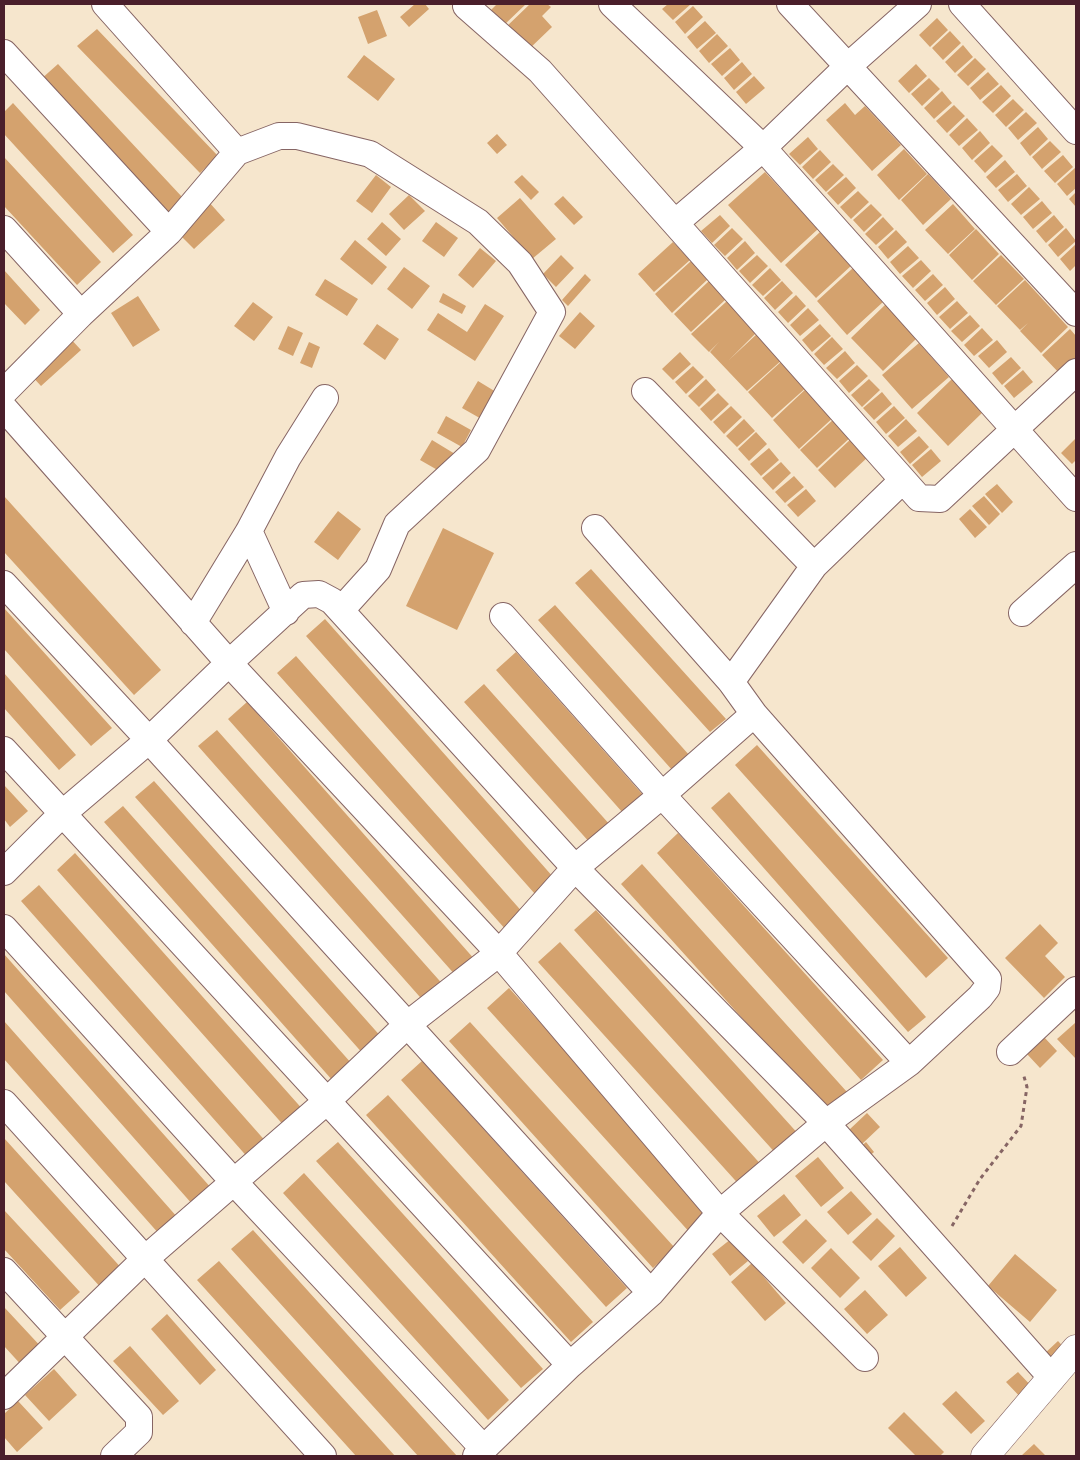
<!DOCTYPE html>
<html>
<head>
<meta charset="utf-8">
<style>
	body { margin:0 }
	#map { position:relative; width:1080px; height:1460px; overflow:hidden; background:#f6e6cd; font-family:"IM FELL Great Primer",serif }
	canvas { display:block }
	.frame { position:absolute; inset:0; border:5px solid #4a1f2b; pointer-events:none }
</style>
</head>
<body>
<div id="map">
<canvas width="1080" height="1460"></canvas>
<div class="frame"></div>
</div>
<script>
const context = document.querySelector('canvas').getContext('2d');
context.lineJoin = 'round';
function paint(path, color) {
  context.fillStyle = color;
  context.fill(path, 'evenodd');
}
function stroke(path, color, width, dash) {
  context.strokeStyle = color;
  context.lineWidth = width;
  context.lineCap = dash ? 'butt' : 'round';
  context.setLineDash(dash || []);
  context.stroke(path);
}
const building = new Path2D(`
	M415,4H425L429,9L409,27L400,17Z
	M497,4H526L503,26L489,12Z
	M530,4H547L551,7L542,16L552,27L527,51L505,28Z
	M668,4H691L673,20L662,9Z
	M693,6L703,17L685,34L675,22Z
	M377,10L387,36L368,44L358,17Z
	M937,18L948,30L930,47L919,35Z
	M705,21L716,33L697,49L687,37Z
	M97,29L218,156L200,173L77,46Z
	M950,31L961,43L943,60L932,48Z
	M717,34L728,46L709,63L699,51Z
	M963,45L973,57L955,73L945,62Z
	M730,48L740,60L722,76L711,64Z
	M364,55L395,79L378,101L347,77Z
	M975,58L986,69L968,86L957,75Z
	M742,62L752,74L734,90L724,78Z
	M58,64L183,198L166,214L40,80Z
	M916,64L927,76L909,93L898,81Z
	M988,72L999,84L980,100L970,88Z
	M754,76L765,88L746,104L736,92Z
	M929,78L940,89L922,106L911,94Z
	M1001,85L1011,96L993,113L982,102Z
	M942,91L952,103L934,119L924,108Z
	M1013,99L1024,110L1006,127L995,115Z
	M13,103L133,235L113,253L4,134V112Z
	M845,103L855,115L865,106L901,145L872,171L826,120Z
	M954,105L965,116L947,133L936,121Z
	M1026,112L1037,123L1018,140L1008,128Z
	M967,118L978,130L959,146L949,135Z
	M1038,127L1048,139L1030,156L1020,143Z
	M980,131L990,143L972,160L962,148Z
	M497,134L507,145L497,154L487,143Z
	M808,137L818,149L800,165L789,154Z
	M1050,141L1061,152L1042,169L1032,157Z
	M992,145L1003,156L985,173L974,161Z
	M904,149L927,174L899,200L877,175Z
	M820,150L831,162L813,179L802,167Z
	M1063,155L1073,167L1055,183L1044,171Z
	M4,157L101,262L77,285L4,206Z
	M1005,160L1015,172L996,188L986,177Z
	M833,164L844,175L826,192L815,180Z
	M1075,168L1076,188L1067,196L1057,184Z
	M765,172L818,229L781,263L728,205Z
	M928,174L951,199L923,225L901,200Z
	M1017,174L1027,186L1008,202L998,190Z
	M376,175L391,187L372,213L356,201Z
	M522,175L539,192L531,200L514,182Z
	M846,177L856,188L838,205L827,193Z
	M1029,187L1040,199L1021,215L1011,204Z
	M858,191L869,202L851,219L840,207Z
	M1076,192V207L1069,199Z
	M409,195L425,211L404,230L389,214Z
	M563,196L583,217L574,225L554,204Z
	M520,198L556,239L532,259L497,218Z
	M208,201L225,220L194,249L176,231Z
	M1042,201L1052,213L1033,229L1023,217Z
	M871,204L882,215L864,232L853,220Z
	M953,204L975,229L948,254L925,230Z
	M720,215L730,226L712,243L701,231Z
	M1054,215L1064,227L1046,243L1036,231Z
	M883,217L894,229L876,245L865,234Z
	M382,222L401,239L386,256L367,239Z
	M436,222L458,238L444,257L422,241Z
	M732,228L743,239L725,256L714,245Z
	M1066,228L1076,241L1058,257L1048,245Z
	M976,229L999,254L972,280L949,255Z
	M896,230L907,242L888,259L878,247Z
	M820,232L852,265L816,298L785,265Z
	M355,240L387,267L372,285L340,259Z
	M745,241L755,253L737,270L727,258Z
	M673,242L690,260L654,292L638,274Z
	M1076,244V265L1070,271L1060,259Z
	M908,246L919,258L900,274L890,262Z
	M480,248L496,261L473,288L458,275Z
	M561,255L574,268L556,287L543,274Z
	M757,255L768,266L750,283L739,271Z
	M1001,255L1024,279L996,305L973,281Z
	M921,260L931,271L913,288L902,276Z
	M691,261L708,279L672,313L655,294Z
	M404,267L430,286L412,309L387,289Z
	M770,268L781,280L763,296L752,285Z
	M853,268L883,302L847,335L817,301Z
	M4,270L40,310L25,325L4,303Z
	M585,274L591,280L568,306L562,300Z
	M933,274L943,285L925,301L915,290Z
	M325,279L358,299L347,316L315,295Z
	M1025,280L1068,327L1041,353L1020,331L1028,323L1020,330L997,306Z
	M709,281L726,299L691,332L674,314Z
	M782,281L793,293L775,310L764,298Z
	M945,287L955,299L937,315L927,303Z
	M443,293L466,306L462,314L439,302Z
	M796,295L806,306L788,323L778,312Z
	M138,296L160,330L133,347L111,313Z
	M727,301L757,332L729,360L758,333L783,359L747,391L710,352L719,342L709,352L691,334Z
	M957,301L968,313L950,329L939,317Z
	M253,302L273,317L254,341L234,326Z
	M485,304L504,316L475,361L427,330L438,313L467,332Z
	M886,304L918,337L883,371L851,338Z
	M808,308L819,320L800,336L790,325Z
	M580,312L595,326L575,349L559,336Z
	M970,315L980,326L962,342L951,331Z
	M377,324L399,339L385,360L363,344Z
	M820,324L831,336L812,352L802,340Z
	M288,326L303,333L293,356L278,349Z
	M982,328L993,340L974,356L964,345Z
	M1070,329L1076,336V360L1060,374L1042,355Z
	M69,337L81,350L41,386L29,373Z
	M832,337L843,349L824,365L814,354Z
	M997,340L1007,352L989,368L978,356Z
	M309,342L320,347L312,368L300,363Z
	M919,343L949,377L912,409L882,375Z
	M845,351L855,363L837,379L826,368Z
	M680,352L691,364L673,380L662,369Z
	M1011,357L1021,368L1002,385L992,373Z
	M783,360L808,386L772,418L748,392Z
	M857,365L868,376L849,393L839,381Z
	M693,366L704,377L686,394L675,382Z
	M1023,370L1033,382L1014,398L1004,386Z
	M706,379L716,390L699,407L688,396Z
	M869,379L880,390L862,407L851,395Z
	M952,379L983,412L948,446L917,413Z
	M478,381L501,395L485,421L462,408Z
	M809,386L836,415L799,449L773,420Z
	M882,392L892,404L874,420L863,408Z
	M718,393L729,404L711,421L700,409Z
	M731,406L742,417L724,434L713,422Z
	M894,406L905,418L886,434L876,422Z
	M446,416L471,430L462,447L437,433Z
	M835,418L852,436L817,468L800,450Z
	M744,419L755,431L737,447L726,436Z
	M906,419L917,431L898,447L888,436Z
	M756,432L767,444L749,461L738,449Z
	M919,436L929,447L910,464L900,452Z
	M853,437L870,455L835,488L818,470Z
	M1076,438V460L1072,464L1061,453Z
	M432,440L460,457L448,476L420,460Z
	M769,448L779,460L761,476L750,464Z
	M931,449L941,461L922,477L912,465Z
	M781,462L791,473L773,490L762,478Z
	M794,476L804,487L785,503L775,492Z
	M997,484L1013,502L1002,513L985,494Z
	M806,489L816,501L798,517L787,505Z
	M4,496L161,670L134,695L4,552Z
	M984,496L1000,514L989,525L972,506Z
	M970,509L987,527L975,538L959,519Z
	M338,511L361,529L338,560L314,542Z
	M443,528L494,553L457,630L406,606Z
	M591,569L726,719L710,732L575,583Z
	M555,605L690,756L673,771L538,620Z
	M4,608L112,728L91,746L4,649Z
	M325,619L554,878L535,894L306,636Z
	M516,652L643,795L623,813L496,670Z
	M296,656L525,915L507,931L277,673Z
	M4,673L76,755L59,770L4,708Z
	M484,684L611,826L591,844L464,702Z
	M247,702L476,961L457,977L228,719Z
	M217,730L446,988L427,1005L198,746Z
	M757,745L948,958L926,978L735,765Z
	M154,781L383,1039L365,1056L135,797Z
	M4,785L28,811L10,827L4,819Z
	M729,792L926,1017L908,1032L711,808Z
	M123,806L352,1064L333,1081L104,822Z
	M678,833L883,1060L861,1080L657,853Z
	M75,853L305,1112L286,1128L57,870Z
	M642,864L847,1092L826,1111L621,884Z
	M39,885L268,1144L250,1160L21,901Z
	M596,910L801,1137L779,1157L574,930Z
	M1040,924L1058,943L1045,956L1065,977L1044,998L1005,958Z
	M560,942L765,1169L743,1189L538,962Z
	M4,954L212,1189L193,1205L4,991Z
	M509,988L714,1215L692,1235L487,1008Z
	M4,1021L178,1218L160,1235L4,1059Z
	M470,1022L675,1248L653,1268L449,1041Z
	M1075,1023L1076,1024V1059L1057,1039Z
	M1044,1037L1057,1051L1040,1068L1027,1054Z
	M422,1061L627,1288L606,1307L401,1080Z
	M388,1095L593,1322L571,1342L366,1115Z
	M867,1113L880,1127L862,1144L849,1130Z
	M4,1138L124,1271L103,1290L4,1181Z
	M338,1142L543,1369L521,1388L316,1161Z
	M866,1142L874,1152L866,1159L857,1150Z
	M818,1157L844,1188L821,1207L795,1176Z
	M304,1173L509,1400L488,1420L283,1193Z
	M851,1191L872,1214L848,1235L827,1212Z
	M784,1194L801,1215L774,1237L757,1216Z
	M4,1210L80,1292L60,1310L4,1249Z
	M877,1218L895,1236L871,1261L852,1242Z
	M806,1219L827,1241L803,1264L782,1242Z
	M253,1230L457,1456H418L231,1249Z
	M731,1239L748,1261L730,1276L712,1254Z
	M900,1247L927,1278L906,1297L878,1266Z
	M831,1248L860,1278L840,1298L811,1268Z
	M1015,1254L1057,1290L1030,1322L988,1286Z
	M219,1261L395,1456H356L197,1280Z
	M752,1263L786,1303L765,1321L731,1282Z
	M865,1290L888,1315L867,1334L844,1309Z
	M4,1307L44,1350L24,1368L4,1346Z
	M167,1314L216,1370L200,1385L151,1329Z
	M1058,1341L1068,1352L1053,1366L1043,1355Z
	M130,1346L179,1401L163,1415L113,1361Z
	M54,1369L77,1395L49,1421L25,1395Z
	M1018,1372L1035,1390L1024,1401L1006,1382Z
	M956,1391L985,1421L971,1434L942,1404Z
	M18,1401L43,1428L17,1452L4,1437V1414Z
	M904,1412L944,1452L940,1456H916L888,1428Z
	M1034,1444L1046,1456H1021Z`);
const path = new Path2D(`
	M952,1226L980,1179L1021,1126L1027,1087L1023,1073`);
const minor = new Path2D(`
	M105,4L237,152
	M467,4L466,6L540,71L919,498L940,499L1076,372
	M612,4L763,148L1076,498
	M790,4L1076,313
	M962,4L1076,131
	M4,53L169,232
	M675,223L763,148L847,67L918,4
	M4,229L81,314
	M645,391L814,566
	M4,392L81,314L169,232L237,152L279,136H297L370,154L478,222L520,263L552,312L477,450L397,524L378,569L341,610
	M4,408L229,663L499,953L720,1213L865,1358
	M249,531L286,612
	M4,584L149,740L651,1293
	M1022,613L1076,565
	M503,616L662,795L909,1063
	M193,623L249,531L288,457L325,398
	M731,682L814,566L903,480
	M4,750L570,1365
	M4,872L62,814L149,740L229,663L303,595L319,594L332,601L575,868L826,1123L1052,1378
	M4,928L234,1182L484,1449
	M1010,1052L1076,990
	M4,1103L323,1456
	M4,1271L139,1417V1432L114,1456
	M4,1396L145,1259L327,1101L408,1024L499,953L575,868L662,795L754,714
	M476,1456L570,1365L651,1293L720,1213L826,1123L909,1063L980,997L987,988L988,979L754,714L731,682L595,528`);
const tertiary = new Path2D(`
	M985,1456L1076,1349`);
paint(building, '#d4a26e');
stroke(minor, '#866564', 28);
stroke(tertiary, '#866564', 29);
stroke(path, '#866564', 3, [4, 4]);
stroke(minor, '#fff', 26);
stroke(tertiary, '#fff', 28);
</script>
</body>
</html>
